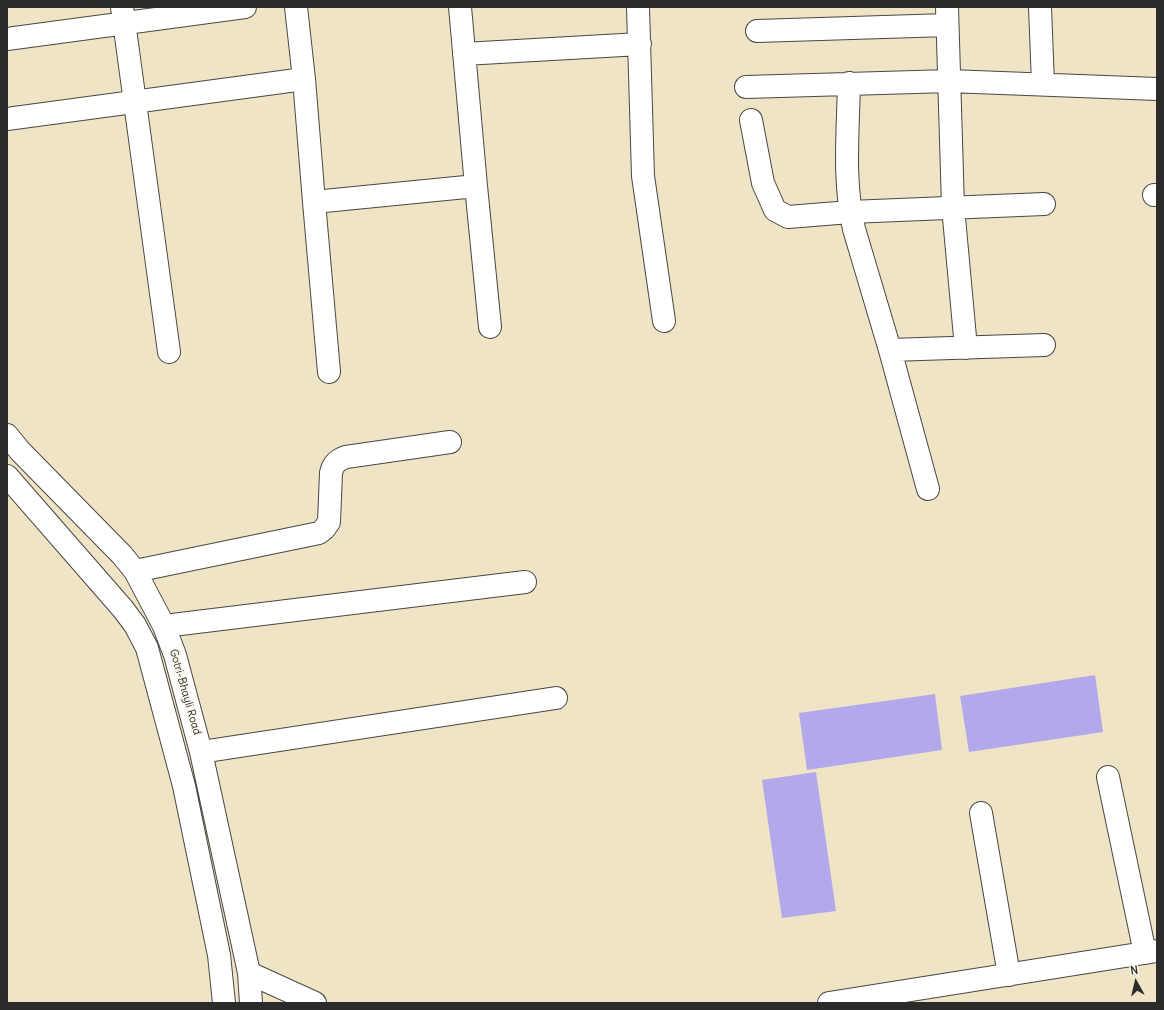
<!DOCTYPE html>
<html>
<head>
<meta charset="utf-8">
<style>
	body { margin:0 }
	#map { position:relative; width:1164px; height:1010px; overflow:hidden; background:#f0e4c7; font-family:Delius,sans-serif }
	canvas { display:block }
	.frame { position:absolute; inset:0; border:8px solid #2b2b2b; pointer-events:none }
	.north { position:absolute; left:1116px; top:962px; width:40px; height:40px; -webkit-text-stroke:3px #fbf7ec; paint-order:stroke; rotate:352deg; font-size:11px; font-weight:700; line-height:16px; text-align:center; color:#2b2b2b }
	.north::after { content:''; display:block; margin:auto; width:14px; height:18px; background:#2b2b2b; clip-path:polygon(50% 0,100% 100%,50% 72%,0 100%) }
</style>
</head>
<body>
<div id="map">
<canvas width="1164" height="1010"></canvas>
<div class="frame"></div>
<div class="north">N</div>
</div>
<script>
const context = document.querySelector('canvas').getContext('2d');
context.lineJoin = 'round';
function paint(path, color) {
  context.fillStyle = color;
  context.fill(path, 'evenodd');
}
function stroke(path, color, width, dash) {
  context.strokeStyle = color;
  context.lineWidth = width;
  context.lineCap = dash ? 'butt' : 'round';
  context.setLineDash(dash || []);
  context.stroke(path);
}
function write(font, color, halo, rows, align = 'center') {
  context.font = font + ' Delius,sans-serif';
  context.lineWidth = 4;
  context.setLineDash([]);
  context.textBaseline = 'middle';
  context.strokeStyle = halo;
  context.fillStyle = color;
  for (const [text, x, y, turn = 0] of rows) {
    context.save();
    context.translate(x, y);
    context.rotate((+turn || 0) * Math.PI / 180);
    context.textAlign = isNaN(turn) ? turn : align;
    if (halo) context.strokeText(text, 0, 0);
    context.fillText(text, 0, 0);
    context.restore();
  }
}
const building = new Path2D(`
	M1095,675L1103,732L969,752L960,696Z
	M935,694L942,750L807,770L799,713Z
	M816,772L836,911L782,918L762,780Z`);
const minor = new Path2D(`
	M122,7L169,352
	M296,7L304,79L314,202L476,186L490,327
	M460,7L476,186
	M638,7L643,176L664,321
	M947,7L953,207L966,348
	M1040,7L1043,84
	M757,31L947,25
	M7,39L245,7
	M464,54L640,44
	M849,83C848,132 843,181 854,229L890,350L928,489
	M746,87L949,81L1157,89
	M7,119L304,79
	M751,120L763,183L775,210L788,217L850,212L1044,204
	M1154,195H1157
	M314,202L329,372
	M890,350L1044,345
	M7,435L20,451L122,555L135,571L164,626L175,655L201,752L249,973L251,1003
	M7,476L123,609L135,625L147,648L184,786L219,955L224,1003
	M135,571L319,533L324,529L329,522L331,473C333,464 337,460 346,457L450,442
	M164,626L525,582
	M201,752L556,698
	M1108,777L1145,953
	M981,813L1009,975
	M249,973L315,1003
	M829,1003L1157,951`);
const streetNames = [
	["Gotri-Bhayli Road",185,692,74]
];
paint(building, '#b1a9ea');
stroke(minor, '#494742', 24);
stroke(minor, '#fff', 22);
write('11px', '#2b2b2b', '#fbf7ec', streetNames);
</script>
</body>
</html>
